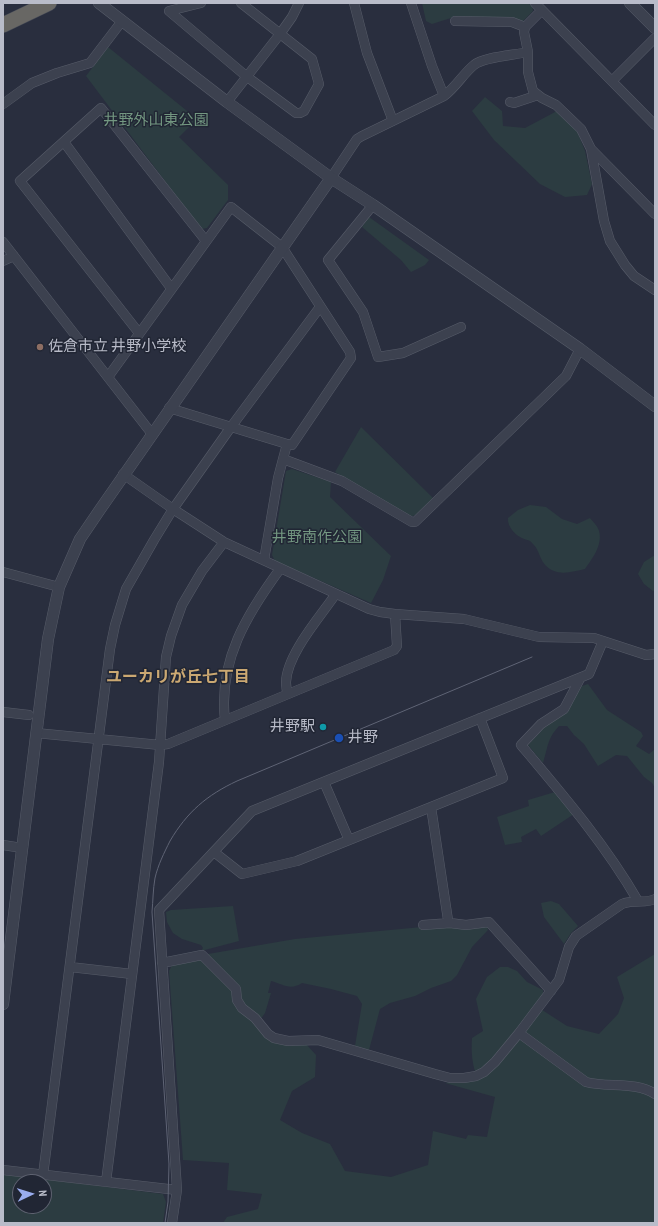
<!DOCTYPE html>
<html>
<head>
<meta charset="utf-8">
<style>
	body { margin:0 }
	#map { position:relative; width:658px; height:1226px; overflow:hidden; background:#292e3e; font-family:"PT Sans Narrow",sans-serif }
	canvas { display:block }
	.frame { position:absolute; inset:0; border:4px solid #b9bcc9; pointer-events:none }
	.north { position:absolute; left:12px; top:1174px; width:40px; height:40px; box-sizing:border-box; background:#212634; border:1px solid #5e6270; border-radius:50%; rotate:86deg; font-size:11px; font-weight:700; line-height:16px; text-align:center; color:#b9bcc9 }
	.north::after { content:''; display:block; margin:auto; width:14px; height:18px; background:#99acee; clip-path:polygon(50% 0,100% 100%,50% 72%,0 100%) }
</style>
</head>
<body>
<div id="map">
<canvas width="658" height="1226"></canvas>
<div class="frame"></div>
<div class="north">N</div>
</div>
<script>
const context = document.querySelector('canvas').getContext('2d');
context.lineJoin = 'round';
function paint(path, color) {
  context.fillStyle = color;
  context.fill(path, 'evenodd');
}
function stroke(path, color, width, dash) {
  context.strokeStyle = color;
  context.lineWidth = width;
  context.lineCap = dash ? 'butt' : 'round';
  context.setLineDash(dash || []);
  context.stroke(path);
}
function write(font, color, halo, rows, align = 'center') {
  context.font = font + ' "PT Sans Narrow","Noto Sans JP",sans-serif';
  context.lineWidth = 3;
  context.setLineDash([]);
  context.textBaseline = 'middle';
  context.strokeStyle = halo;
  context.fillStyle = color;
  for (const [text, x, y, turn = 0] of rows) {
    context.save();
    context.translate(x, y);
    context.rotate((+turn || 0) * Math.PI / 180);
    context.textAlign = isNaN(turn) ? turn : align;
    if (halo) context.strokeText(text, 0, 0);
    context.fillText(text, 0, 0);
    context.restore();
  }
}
const green = new Path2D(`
	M422,3H528L532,6L533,11L522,22L454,17L432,24L426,21Z
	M108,47L197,119L179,137L228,185V200L207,228L201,229L86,76Z
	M485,97L502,111L503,126L525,128L557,111L577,131L585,151L592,184L587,195L565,197L540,184L494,140L472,111Z
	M369,217L429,260L425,265L411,272L401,260L362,227Z
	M361,427L433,498L416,515L409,517L335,472Z
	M292,469L331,482L330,497L391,556L383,580L371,603L275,561L272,555L286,471Z
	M530,505L546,507L562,519L577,524L590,518C593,522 598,526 599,531C603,545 592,559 585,569C575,571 564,575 554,571C538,564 542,552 532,543C530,540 527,540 524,539C516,536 507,527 508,518L518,510Z
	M655,555V590L653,591L644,584L638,574L644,562Z
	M588,684L607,710L641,732L643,736L636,746L649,754L655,749V788L652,783L644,777L627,756L616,755L598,766L584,744L574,735L567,726H559C547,739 548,747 543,763L528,745L545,727L566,710L582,686Z
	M555,792L574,814L541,836L536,829L521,837L522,842L505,845L497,817L529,806L528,800Z
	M551,901L559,904L578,926L571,933L564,944L544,917L541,903Z
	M233,906L239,941L201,951L203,948L201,945L182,939L173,933L167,922L166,912L171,910Z
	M487,926L488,930L472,947L457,975L451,981L431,988L415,996L390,1003L380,1009L369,1050L355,1046L362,1004L357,996L331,989L302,983C290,991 283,984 271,981L268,993H271L265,1013L260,1020L245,1007L240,1000L241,992L240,988L207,956L208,954L295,939L422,927Z
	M655,954V1223H223L227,1217L258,1209L262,1194L227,1190L229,1163L183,1160L169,971L172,965L199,960H203L233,990L251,1018L266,1036L306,1044L316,1055L315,1077L292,1091L280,1120L302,1133L330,1144L345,1171L391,1177L428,1165L433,1131L466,1139L468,1135L487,1137L495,1097L445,1083L477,1077C472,1064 471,1052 472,1038L483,1031L476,999L487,977L500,967H508L517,971L527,982L543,990V995L536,1006L567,1026L599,1034L618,1014L624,998L617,977Z
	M3,1174L163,1194L166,1202L163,1223H3ZM20,1182H44V1206H20Z`);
const minor = new Path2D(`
	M201,3L169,11L246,76L296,113H300L304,111L319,84L312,59L241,3
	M354,3L367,53L393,121
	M411,3L432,66L444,96
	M535,3L655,125
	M542,10L525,27L524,32L528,52V72L533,91L542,98L556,105L581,129L591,149L655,214
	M455,21L512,22L525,27
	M612,81L655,38
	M227,102L280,34L292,17L299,3
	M510,102L514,103L538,95
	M3,104L32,83L57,73L90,63L122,21
	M64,142L171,288
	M591,149L604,221L610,241L625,265L634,276L655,290
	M331,178L357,139L362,136L444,96C456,87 463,74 474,65C483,57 515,55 528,52
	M373,205L328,260L363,312L378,357L403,353L461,327
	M3,242L152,434
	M3,261L14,256
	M139,333L20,181L101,108L206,241
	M108,377L231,207L282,247L350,352L351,358L292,445L287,444L169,408
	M283,459L342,481L412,522H415L566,376L580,349
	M123,474L173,509L224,542L369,609L380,612L395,614L464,619L539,637L594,638L640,653L646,655L655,654
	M264,560L278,478L287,444
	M3,572L59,587
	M581,677L564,709L541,724L521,745C563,795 605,844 638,901
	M287,694C287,690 286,686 286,682C287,654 320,617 335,595
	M3,712L29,715
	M225,720C218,661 247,614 280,569
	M36,733L160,745L168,744L394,650L397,646L395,614
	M324,782L349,840
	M431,807L448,920L450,923L466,925L489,922L551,991
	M3,845L22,848
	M214,852L242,874L297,861L503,778L480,718
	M423,925L450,923
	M162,963L202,955L236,989L237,1000L242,1008L255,1018L268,1034L274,1038L288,1041L318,1040L435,1074L450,1078H464L476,1076L484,1072L495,1062L519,1033L559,980L569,947L576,936L622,904C634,899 646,904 655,899
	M70,967L132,974
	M519,1033L586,1082C608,1088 635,1081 655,1094
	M3,1170L177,1190
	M43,1175L110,649L115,625L126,589L154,540L173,509L231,427L320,307
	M106,1182L159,762L166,657L171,636L182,605L202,571L224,542
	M172,1223L177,1190L159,910L252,811L589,674L603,641`);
const tertiary = new Path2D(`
	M99,3L227,102L331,178L373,205L580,349L655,406
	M630,3L655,28
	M3,1004L48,639L59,587L80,539L99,511L331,178`);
const trunk = new Path2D(`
	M3,25L49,3`);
const tram = new Path2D(`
	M165,1223L168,1202L169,1164L152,912C153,901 153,889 155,878C158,865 164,853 170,841C187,812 207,795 237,781L532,657`);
const markers = [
	[40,347,4,"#8d6e63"],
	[323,727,4,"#0f9aa8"],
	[339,738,5,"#1a4fb4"]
];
const parkNames = [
	["井野外山東公園",156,121],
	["井野南作公園",317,538]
];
const poiNames = [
	["佐倉市立 井野小学校",48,347],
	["井野駅",315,727,"right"],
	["井野",348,738]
];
const neighbourhoodNames = [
	["ユーカリが丘七丁目",178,677]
];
paint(green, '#2c3c41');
stroke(minor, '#575c69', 10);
stroke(tertiary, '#575c69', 12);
stroke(trunk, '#444956', 16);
stroke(minor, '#3c414f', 9);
stroke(tertiary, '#3c414f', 11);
stroke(trunk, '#686764', 15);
stroke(tram, '#5f6475', 1);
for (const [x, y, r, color] of markers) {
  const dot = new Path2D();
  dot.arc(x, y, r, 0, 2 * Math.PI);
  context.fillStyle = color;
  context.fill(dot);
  stroke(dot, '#212634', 1.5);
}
write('15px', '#739781', '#212634', parkNames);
write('15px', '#b9bcc9', '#212634', poiNames, 'left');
write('bold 16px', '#cba872', '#212634', neighbourhoodNames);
</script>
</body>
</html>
